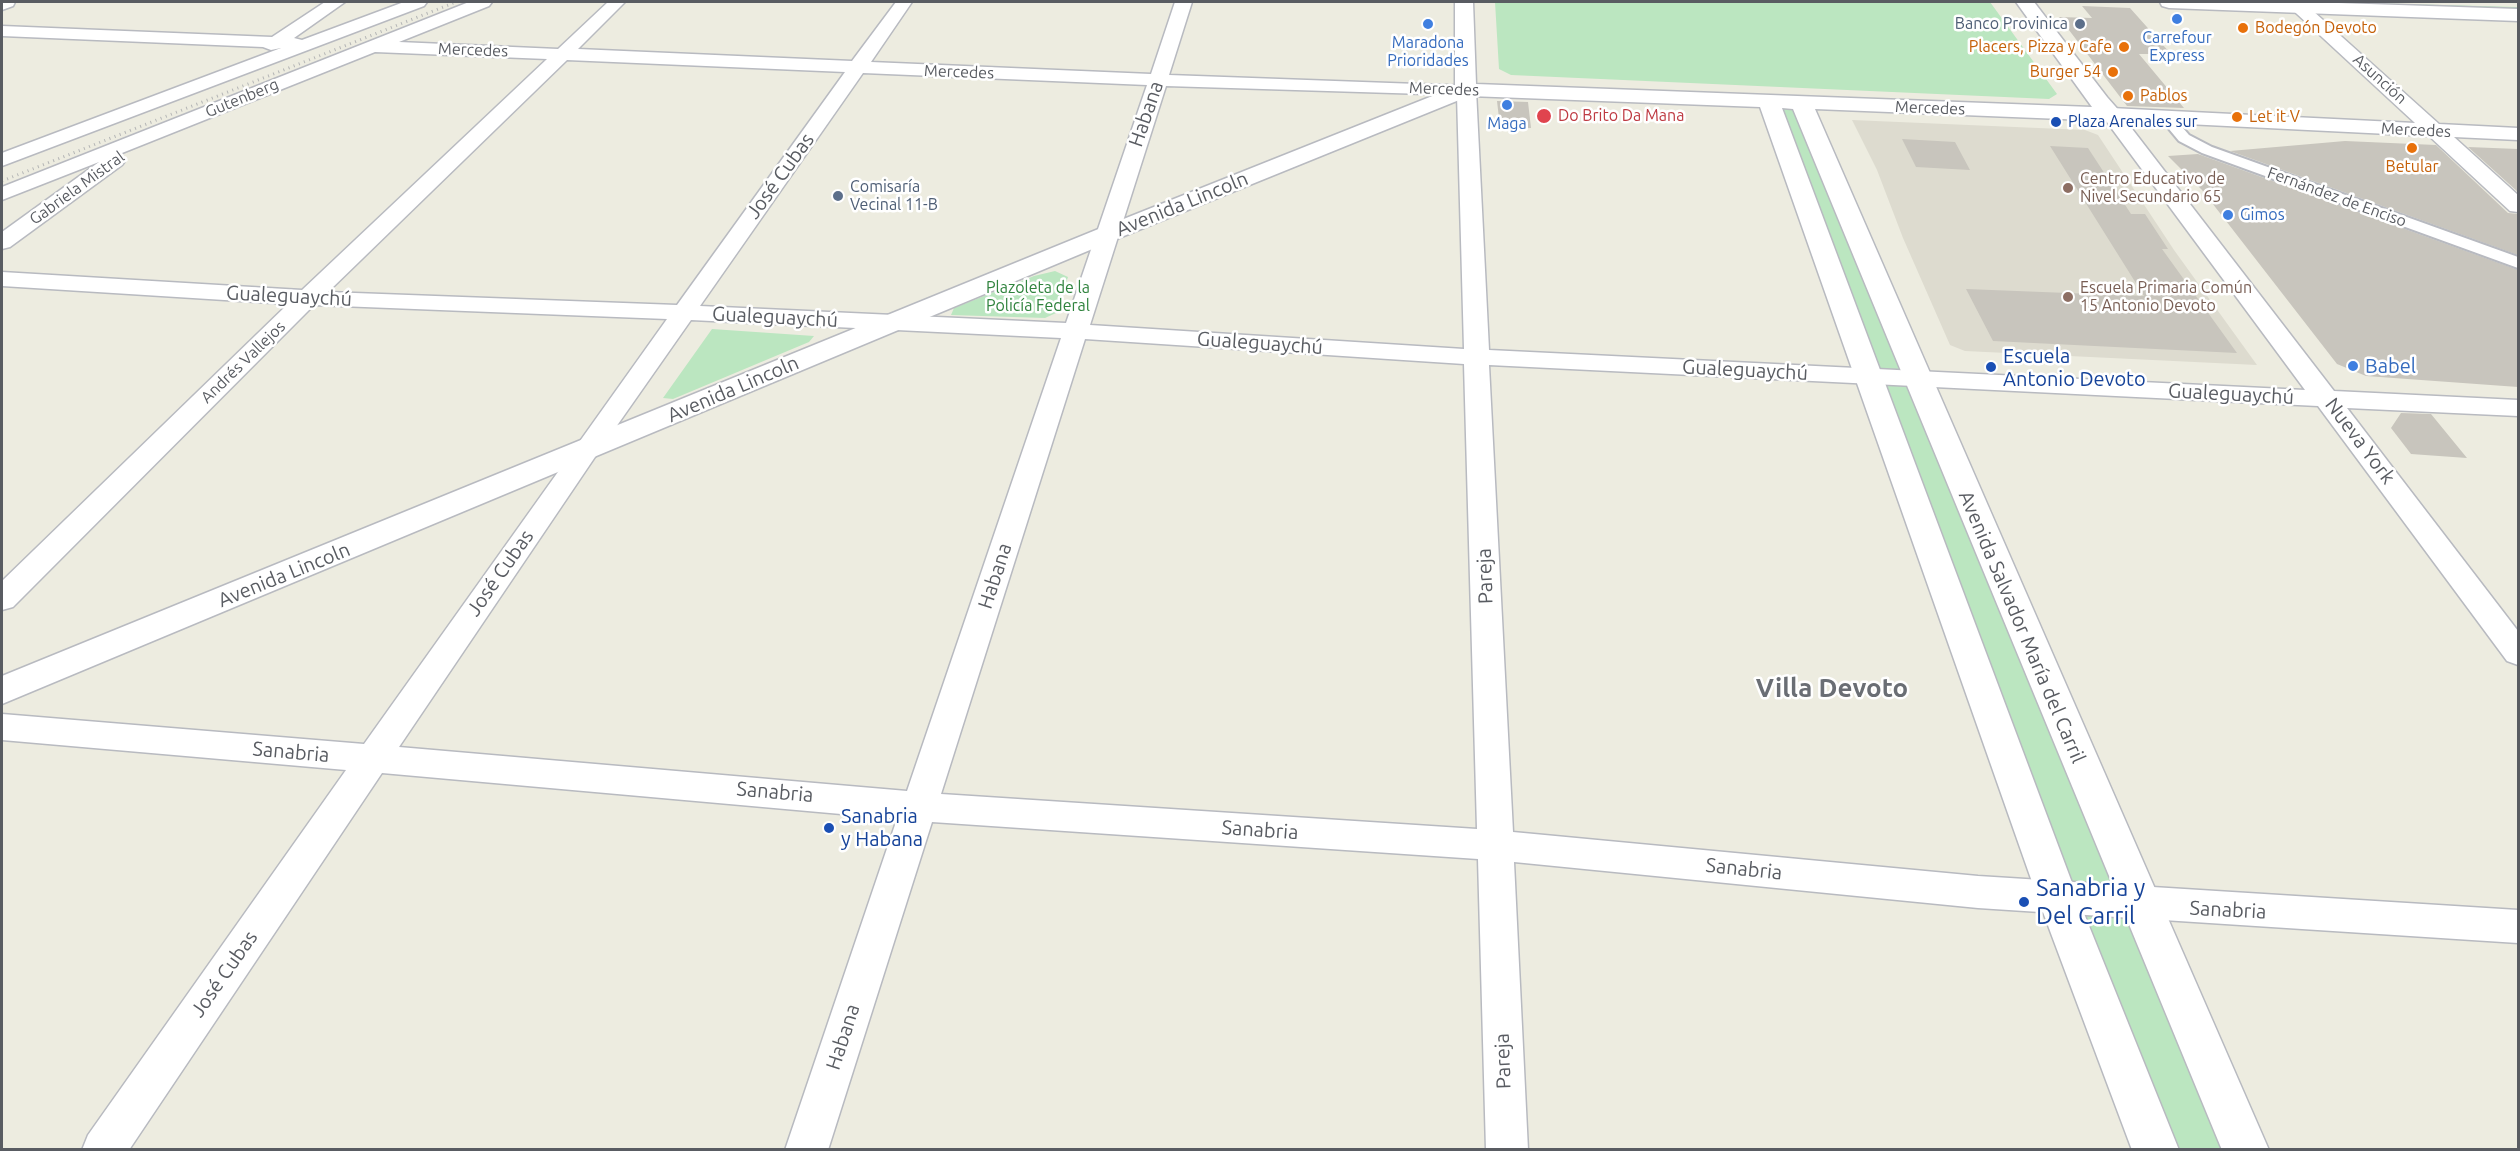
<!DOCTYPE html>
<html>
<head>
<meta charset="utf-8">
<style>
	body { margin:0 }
	#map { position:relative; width:2520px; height:1151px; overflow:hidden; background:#edece0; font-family:Ubuntu,sans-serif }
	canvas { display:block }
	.frame { position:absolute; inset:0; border:3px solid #595c62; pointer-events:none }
</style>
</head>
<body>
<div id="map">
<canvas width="2520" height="1151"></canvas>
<div class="frame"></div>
</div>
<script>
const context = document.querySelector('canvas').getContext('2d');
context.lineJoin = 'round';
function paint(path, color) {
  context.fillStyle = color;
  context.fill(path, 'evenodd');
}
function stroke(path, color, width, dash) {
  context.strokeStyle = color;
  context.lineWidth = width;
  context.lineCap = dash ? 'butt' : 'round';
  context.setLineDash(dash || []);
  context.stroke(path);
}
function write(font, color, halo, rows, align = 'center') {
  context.font = font + ' Ubuntu,sans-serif';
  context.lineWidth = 5;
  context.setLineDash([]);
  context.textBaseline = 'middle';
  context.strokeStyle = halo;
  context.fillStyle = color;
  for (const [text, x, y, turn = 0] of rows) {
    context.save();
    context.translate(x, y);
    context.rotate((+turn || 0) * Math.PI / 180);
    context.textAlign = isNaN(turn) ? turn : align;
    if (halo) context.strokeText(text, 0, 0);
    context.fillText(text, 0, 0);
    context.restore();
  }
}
const education = new Path2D(`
	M1852,120L2085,130L2098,135L2174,250L2257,365L1965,351L1950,345L1903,238L1877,170Z`);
const green = new Path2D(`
	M1495,2H1990L2057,94L2049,99L1511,75L1499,69Z
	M2328,2L2518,7V11L2336,4Z
	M1769,102L1802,104L2246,1149H2156Z
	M1055,271L1068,277L1056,313L1045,318L951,315L954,308L1034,276Z
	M712,329L814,336L809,342L673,399L663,398Z`);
const building = new Path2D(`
	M2082,6L2130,8L2171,54H2139L2184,108L2127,106L2059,17L2092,18Z
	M1497,101L1528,102L1531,128L1500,127Z
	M1902,139L1955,142L1970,170L1916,167Z
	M2345,141L2436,145L2508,213L2518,214V255L2230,151Z
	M2050,146L2088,148L2131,214H2145L2168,249H2162L2237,353L1993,341L1966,289L2144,296Z
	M2468,147L2518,149V192Z
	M2198,154L2518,270V387L2366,376L2337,364L2202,190L2168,156Z
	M2401,413L2431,414L2467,458L2411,454L2391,428Z`);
const pedestrian = new Path2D(`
	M2166,113L2171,114L2189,135L2212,147L2518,257V268L2202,153L2179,141L2159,117Z`);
const minor = new Path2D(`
	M325,2H345L294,38L302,40L404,2H427L424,6L2,166V153L281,48L271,50L263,47L2,36V26L272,37Z
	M469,2H492L489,6L399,42L558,49L608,2H625L578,49L852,61L896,2H912L871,62L1151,74L1175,2H1192L1169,75L1473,86L1476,90L1489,350L2305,390L2101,114L2104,110L2111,108L2415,123L2284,2H2303L2439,124L2518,128V140L2454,137L2518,195V212L2510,211L2429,136L2126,121L2334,391L2518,400V416L2347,408L2518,631V665L2507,661L2318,406L1489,365L1513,832L1978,876L2518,910V943L1978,908L1514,862L1528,1150H1486L1478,859L932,822L828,1150H785L897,819L382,773L129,1150H82L88,1135L346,770L2,740V714L364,744L667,319L314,305L13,607L2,610V581L288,304L2,286V272L302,290L547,59L375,52L117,155L122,157L125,161L122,165L10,247L2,249V232L99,162L2,200V187ZM567,60L845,72L677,305L328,292ZM863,73L1147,85L1066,323L700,306ZM1166,86L1457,95L1464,349L1090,325ZM691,320L1061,338L907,791L399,747L595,457ZM1085,339L1464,364L1477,829L941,794Z`);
const tertiary = new Path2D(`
	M1455,2H1473L1476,84L2092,107L2016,2H2034L2107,97L2122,114L2119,119L2111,121L1815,109L2269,1150H2222L1793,109L1782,108L2077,896L2179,1150H2132L2037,896L1760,107L1469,96L1114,240L2,704V676L1096,230L1455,87Z
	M2160,2H2309L2518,9V21L2169,8L2162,6Z`);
const secondary = new Path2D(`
	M2,2H15L13,6L2,10Z`);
const rail = new Path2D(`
	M2,181L456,2`);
const markers = [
	[2177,19,6,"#3f7fe0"],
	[1428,24,6,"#3f7fe0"],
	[2080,24,6,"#5c6f8a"],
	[2243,28,6,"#e8710a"],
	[2124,47,6,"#e8710a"],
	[2113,72,6,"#e8710a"],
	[2128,96,6,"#e8710a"],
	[1507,105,6,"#3f7fe0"],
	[1544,116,8,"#e0444e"],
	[2237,117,6,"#e8710a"],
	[2056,122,6,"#1a4fb4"],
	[2412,148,6,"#e8710a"],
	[2068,188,6,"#8d6e63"],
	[838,196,6,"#5c6f8a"],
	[2228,215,6,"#3f7fe0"],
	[2068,297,6,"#8d6e63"],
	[2353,366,6,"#3f7fe0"],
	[1991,367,6,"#1a4fb4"],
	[829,828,6,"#1a4fb4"],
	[2024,902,6,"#1a4fb4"]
];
const farServicenames = [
	["Banco Provinica",2068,24],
	["Comisaría",850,187,"left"],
	["Vecinal 11-B",850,205,"left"]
];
const farFoodnames = [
	["Bodegón Devoto",2255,28],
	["Placers, Pizza y Cafe",2112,47,"right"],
	["Burger 54",2101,72,"right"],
	["Pablos",2140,96],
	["Let it V",2249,117],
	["Betular",2412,167,"center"]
];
const farShopnames = [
	["Carrefour",2177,38],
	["Express",2177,56],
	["Maradona",1428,43],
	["Prioridades",1428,61],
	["Maga",1507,124],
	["Gimos",2240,215,"left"]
];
const farStreetnames = [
	["Mercedes",473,50,2],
	["Mercedes",959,72,2],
	["Asunción",2380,79,42],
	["Mercedes",1444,89,2],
	["Gutenberg",242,98,-22],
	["Mercedes",1930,108,2],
	["Mercedes",2416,130,3],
	["Gabriela Mistral",77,188,-36],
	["Fernández de Enciso",2337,197,20],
	["Andrés Vallejos",243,362,-44]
];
const farHealthnames = [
	["Do Brito Da Mana",1558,116]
];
const farTransitnames = [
	["Plaza Arenales sur",2068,122]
];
const farEducationnames = [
	["Centro Educativo de",2080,179],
	["Nivel Secundario 65",2080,197],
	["Escuela Primaria Común",2080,288],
	["15 Antonio Devoto",2080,306]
];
const farParknames = [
	["Plazoleta de la",1038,288],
	["Policía Federal",1038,306]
];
const streetNames = [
	["Habana",1146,114,-71],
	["José Cubas",780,176,-54],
	["Avenida Lincoln",1182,204,-22],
	["Gualeguaychú",289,296,3],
	["Gualeguaychú",775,317,3],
	["Gualeguaychú",1260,343,4],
	["Gualeguaychú",1745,370,3],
	["Avenida Lincoln",733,389,-23],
	["Gualeguaychú",2231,394,3],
	["Nueva York",2360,441,53],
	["José Cubas",500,573,-55],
	["Avenida Lincoln",284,575,-22],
	["Habana",995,576,-72],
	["Pareja",1485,576,-92],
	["Avenida Salvador María del Carril",2022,627,67],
	["Sanabria",291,752,5],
	["Sanabria",775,792,5],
	["Sanabria",1260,830,4],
	["Sanabria",1744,869,6],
	["Sanabria",2228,910,3],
	["José Cubas",224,974,-55],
	["Habana",843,1037,-72],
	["Pareja",1503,1061,-92]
];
const transitNames = [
	["Escuela",2003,356],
	["Antonio Devoto",2003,379],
	["Sanabria",841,816],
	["y Habana",841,839]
];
const shopNames = [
	["Babel",2365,366]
];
const nearTransitnames = [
	["Sanabria y",2036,888],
	["Del Carril",2036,916]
];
const districtNames = [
	["Villa Devoto",1832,688]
];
paint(education, '#dddbcf');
paint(green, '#bbe6c0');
paint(building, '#c8c5bd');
stroke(pedestrian, '#b8bac0', 4);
stroke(minor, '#b8bac0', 3);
stroke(tertiary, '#b8bac0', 3);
stroke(secondary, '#b9bcc3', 3);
paint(pedestrian, '#fff');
paint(minor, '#fff');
paint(tertiary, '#fff');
paint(secondary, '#fff');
stroke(rail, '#b4b5b5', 3, [1, 4.5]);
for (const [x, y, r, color] of markers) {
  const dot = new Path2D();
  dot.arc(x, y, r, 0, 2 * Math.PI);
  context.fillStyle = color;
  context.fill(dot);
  stroke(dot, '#fff', 2);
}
write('16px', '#4e5e75', '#fff', farServicenames, 'right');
write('16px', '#c56008', '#fff', farFoodnames, 'left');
write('16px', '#366cbe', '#fff', farShopnames);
write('16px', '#595c62', '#fff', farStreetnames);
write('16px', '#be3a42', '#fff', farHealthnames, 'left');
write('16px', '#164399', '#fff', farTransitnames, 'left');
write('16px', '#785e54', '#fff', farEducationnames, 'left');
write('16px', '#2f833d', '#fff', farParknames);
write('20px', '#595c62', '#fff', streetNames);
write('20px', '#164399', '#fff', transitNames, 'left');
write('20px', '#366cbe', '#fff', shopNames, 'left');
write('24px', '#164399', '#fff', nearTransitnames, 'left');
write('bold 26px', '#6a6e74', '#fff', districtNames);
</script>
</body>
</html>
